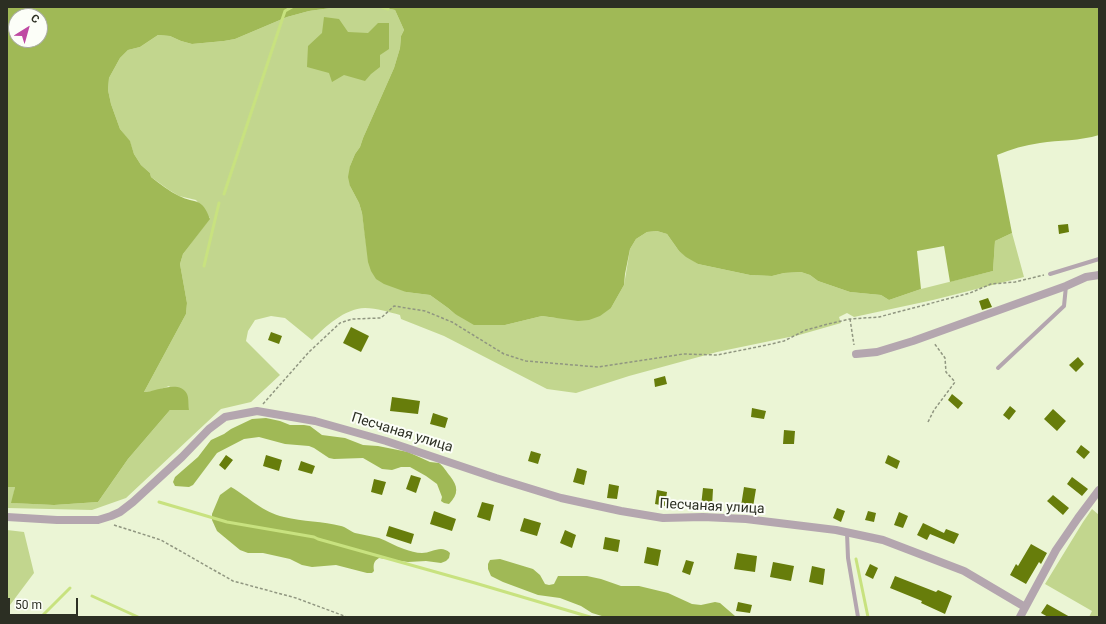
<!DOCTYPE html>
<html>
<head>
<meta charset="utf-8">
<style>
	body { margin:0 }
	#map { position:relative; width:1106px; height:624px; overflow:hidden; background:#ebf5d5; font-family:Roboto,sans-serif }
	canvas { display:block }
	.frame { position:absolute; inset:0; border:8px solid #2c2f23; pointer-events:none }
	.north { position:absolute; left:8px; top:8px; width:40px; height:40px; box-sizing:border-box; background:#fcfef8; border:1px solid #a9aba3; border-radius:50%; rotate:37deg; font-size:11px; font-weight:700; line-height:16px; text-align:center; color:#2c2f23 }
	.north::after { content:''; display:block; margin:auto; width:14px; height:18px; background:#bf4aa3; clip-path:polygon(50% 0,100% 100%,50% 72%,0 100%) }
	.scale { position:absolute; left:8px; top:598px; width:70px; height:18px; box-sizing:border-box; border:2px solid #2c2f23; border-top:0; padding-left:5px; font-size:12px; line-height:14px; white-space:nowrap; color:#2c2f23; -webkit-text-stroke:3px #fcfef8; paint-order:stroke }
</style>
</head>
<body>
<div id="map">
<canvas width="1106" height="624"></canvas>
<div class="frame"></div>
<div class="north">С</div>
<div class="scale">50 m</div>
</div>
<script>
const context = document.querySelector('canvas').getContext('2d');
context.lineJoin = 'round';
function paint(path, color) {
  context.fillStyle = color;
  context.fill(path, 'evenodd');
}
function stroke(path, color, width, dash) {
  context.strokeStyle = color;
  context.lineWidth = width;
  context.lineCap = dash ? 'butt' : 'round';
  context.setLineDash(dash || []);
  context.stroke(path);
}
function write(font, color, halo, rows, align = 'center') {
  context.font = font + ' Roboto,sans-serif';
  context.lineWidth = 4;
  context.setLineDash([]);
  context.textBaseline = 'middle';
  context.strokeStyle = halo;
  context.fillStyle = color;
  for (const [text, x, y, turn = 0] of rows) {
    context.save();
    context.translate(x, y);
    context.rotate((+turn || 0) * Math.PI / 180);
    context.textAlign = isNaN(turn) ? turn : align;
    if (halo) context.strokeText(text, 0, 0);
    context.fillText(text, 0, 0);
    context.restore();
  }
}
const green = new Path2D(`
	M338,7H381L395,10L404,30L401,36L400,48L394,68L363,138L360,147L355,154L350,166V186L359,203L362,213L367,249L406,292L430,295L448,308L455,314L505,325L542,316L556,318L611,308L624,285L630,249L636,239L647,232L657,231L667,234L679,251L698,264L750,275L772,276L784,273L801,272L810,275L818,281L850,292L881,295L889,300L921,289L993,271L995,241L1012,233L1024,277L933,300L854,317L847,313L839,317L841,323L799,335L717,352L629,376L576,393L547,389L444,336L401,319L400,315C389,312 377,308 365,308C344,309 326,326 312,340L285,318L271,316L255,320L248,331L246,341L280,375L251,402L221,409L126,498L92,510L7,508V487H15L12,503L54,505L98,502L128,459L170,410H189L169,386L156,391L144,392L186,314L187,303L180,264L183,254L210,218L196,200L179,196L169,190L151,177L150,173L141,165L134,154L130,142L120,129L111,104L108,90L109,78L120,58L128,50L140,47L158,35L170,36L181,41L192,44L224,41L235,39L287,17L309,11Z
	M1092,509L1099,515V617H1089L1092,611L1045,584L1083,522Z
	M7,530L24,532L34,573L7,609Z`);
const forest = new Path2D(`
	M7,7H338L309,11L287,17L235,39L224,41L192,44L181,41L170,36L158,35L140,47L128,50L120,58L109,78L108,90L111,104L120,129L130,141L134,154L141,165L150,173L151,177C160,184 169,191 179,196C196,204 202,197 210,219L183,254L180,264L187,303L186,314L144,392C156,392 179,379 187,394C189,398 188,405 189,410H170L128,459L98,502L54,505L11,503L15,487H7ZM16,16H40V40H16Z
	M381,7H1099V135C1080,141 1059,140 1040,143C1025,145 1011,149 997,155L1012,233L995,241L993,271L950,282L944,246L917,251L921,289L889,300L881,295L850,292L818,281L810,275L801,272L784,273L772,276L750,275L698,264L686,257L679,251L667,234L657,231L647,232L636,239L630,249L625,274L624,285L611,308L600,316L589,320L578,321L542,316L505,325H474L455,314L448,308L430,295L406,292L384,284L376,279L371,271L368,262L362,213L359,203L350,186L348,177L350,166L355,154L360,147L363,138L394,68L400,48L401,36L404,30L395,10Z
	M324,17L339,19L348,32L368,33L378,23H389V49L380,55V67L371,74L365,81L344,75L332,82L329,73L307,67L308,46L322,33Z
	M266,418L280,421L290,425H304L310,426L322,435L345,438L363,445L378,446L408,452L430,462L439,463C444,467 446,471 450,476C458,486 459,494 449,504L444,503L441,501L442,497L437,484L426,476L410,467H401L392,470L382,469L363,458L334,459L329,458L314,448L309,446L285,444L259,437L244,439L217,453L193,485L189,487L175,486L173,482L175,477L198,457L211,440L224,434L231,429L252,419Z
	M231,487C250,498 262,512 284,517C303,522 323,521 341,526C346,527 350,531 355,533C363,535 371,536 379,538C387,541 395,546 404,549C410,551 416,553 422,553C432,553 441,544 450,553L449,558L446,561L441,563L426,561L408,562L379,558C374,561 373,564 374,571L372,573H367L336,565L312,567L302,565L290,559L263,553H248L240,550L217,531L212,520V514L220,495Z
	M500,559L533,569L540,575L545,584L549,585L554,584L558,576H587L601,579L621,586H639L668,593L692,604L701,605L715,602L720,603L735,616L734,617H605L592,613L581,606L560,598L538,595L503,582L491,576L488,569V564L490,560Z`);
const stream = new Path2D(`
	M382,7L388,9
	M224,194L285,11L292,7
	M204,266L219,203
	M159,502L227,522L314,537L318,539L475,583L590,617
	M856,559L868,617
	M92,596L138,617
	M41,617L70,588`);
const building = new Path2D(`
	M1068,224L1069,232L1059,234L1058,225Z
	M988,298L992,307L982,310L979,301Z
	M351,327L369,336L361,352L343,343Z
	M271,332L282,336L279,344L268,340Z
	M1078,357L1084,364L1076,372L1069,365Z
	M665,376L667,384L655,387L654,379Z
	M952,394L963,403L958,409L948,400Z
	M392,397L420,401L418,414L390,411Z
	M1010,406L1016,411L1009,420L1003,415Z
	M752,408L766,411L764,419L751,417Z
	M1053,409L1066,421L1057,431L1044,419Z
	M433,413L448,418L445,428L430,424Z
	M784,430L795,431L794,444H783Z
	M1081,445L1090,452L1084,459L1076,452Z
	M531,451L541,454L538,464L528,461Z
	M226,455L233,460L225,470L219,465Z
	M266,455L282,460L279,471L263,466Z
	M888,455L900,461L897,469L885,463Z
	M301,461L315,466L312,474L298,470Z
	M577,468L587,471L584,485L573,482Z
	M411,475L421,478L416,493L406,489Z
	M1072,477L1088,489L1082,496L1067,484Z
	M374,479L386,482L382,495L371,492Z
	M609,484L619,486L617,499L607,498Z
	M744,487L756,489L753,507L741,506Z
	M703,488L713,489L712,507L701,506Z
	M657,490L667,492L665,506L655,504Z
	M1053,495L1069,508L1063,515L1047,501Z
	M482,502L494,505L490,521L477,517Z
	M837,508L845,511L841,522L833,518Z
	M434,511L456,519L452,531L430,524Z
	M868,511L876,513L874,522L865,520Z
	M899,512L908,516L903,528L894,525Z
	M524,518L541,523L537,536L520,531Z
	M923,523L944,533L946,529L959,534L954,544L930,534L927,540L917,535Z
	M389,526L414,534L411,544L386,536Z
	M565,530L576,535L572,548L560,543Z
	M605,537L620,540L618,552L603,549Z
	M1031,544L1047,553L1041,564L1039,562L1026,584L1010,575L1016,564L1018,566Z
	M647,547L661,550L658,566L644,563Z
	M737,553L757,556L755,572L734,569Z
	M686,560L694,562L690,575L682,572Z
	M773,562L794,566L791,581L770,577Z
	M870,564L878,568L873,579L865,575Z
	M812,566L825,569L823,585L809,582Z
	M895,576L936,592L938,590L952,596L945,614L921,603L922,601L890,588Z
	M738,602L752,605L750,613L736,611Z
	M1047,604L1070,617H1048L1041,613Z`);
const path = new Path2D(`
	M850,319L854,345
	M263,404L309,352L340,323L352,319L381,318L394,306L425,311L452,322L504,354L526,361L598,367L683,354L717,355L767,345L784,341L806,330L828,324L850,319L879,317L970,293L991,284L1015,282L1044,275
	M928,422L934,410L955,382L946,372L945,358L934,343
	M114,525L161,540L233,581L296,598L347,617`);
const service = new Path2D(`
	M1050,274L1099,259
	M998,368L1064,306L1066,286
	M847,533L848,558L858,617`);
const minor = new Path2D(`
	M856,354L877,352L913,341L1066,286L1086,277L1099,275
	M7,517L57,520H98L111,516L120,512L133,502L182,457L209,429L225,417L257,411L315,421L386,441L496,478L561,498L621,511L663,518L703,517L746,519L836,530L883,540L964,571L1025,607
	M1020,617L1056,550L1078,518L1099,490`);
const streetNames = [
	["Песчаная улица",402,433,17],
	["Песчаная улица",712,507,3]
];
paint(green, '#c2d68e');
paint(forest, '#a0b956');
stroke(stream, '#c8e27f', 3);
paint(building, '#677d0b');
stroke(path, '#909680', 1.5, [3, 2]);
stroke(service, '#b4a6af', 4);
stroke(minor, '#b4a6af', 8);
write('14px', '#2c2f23', '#fcfef8', streetNames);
</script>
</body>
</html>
